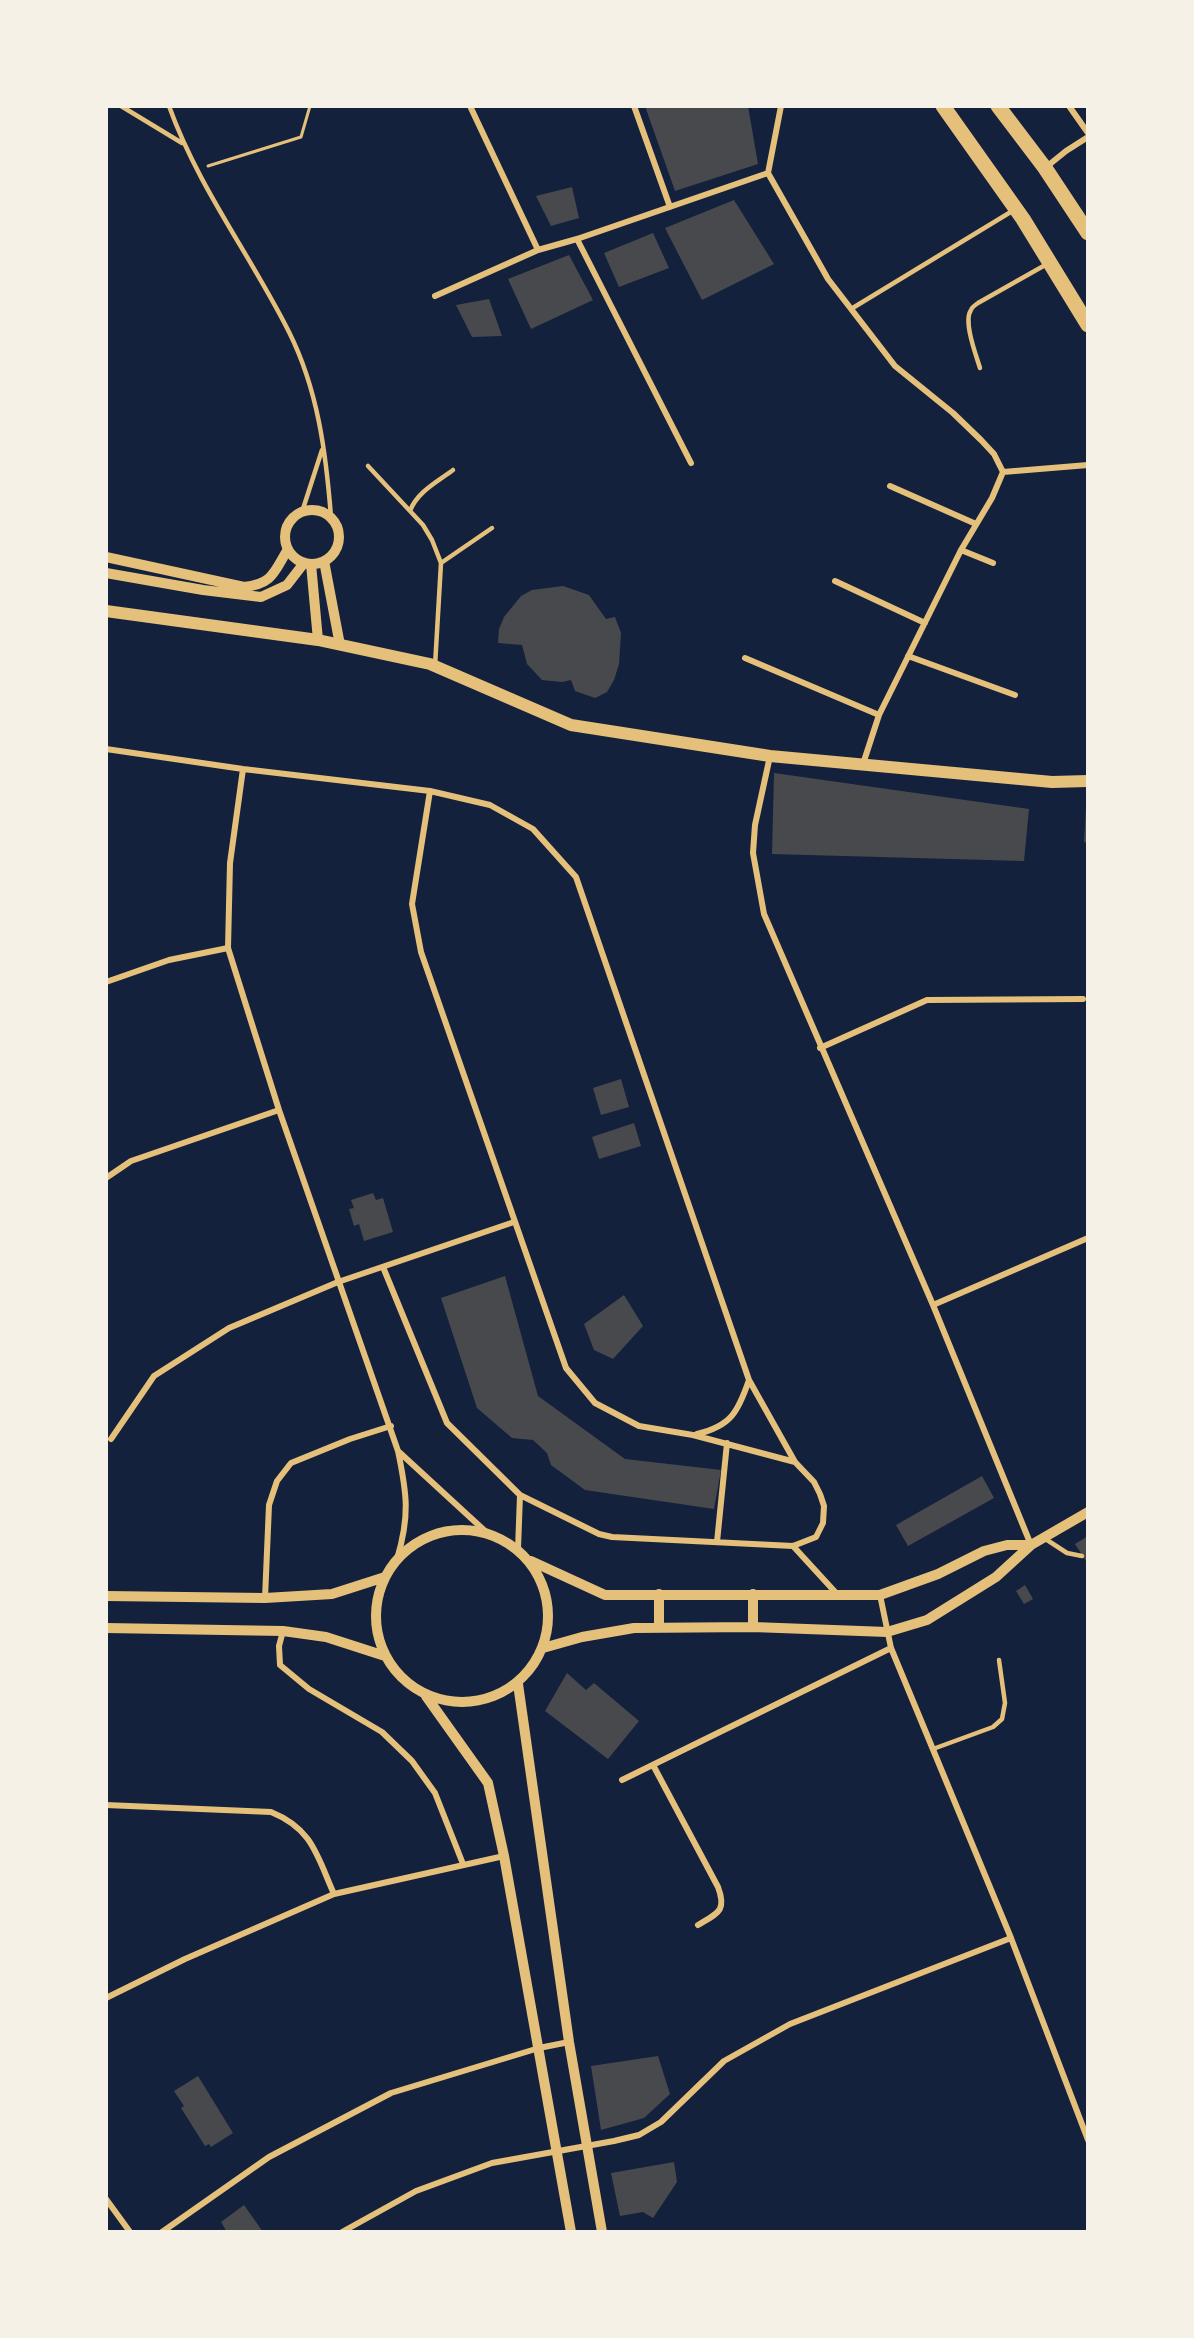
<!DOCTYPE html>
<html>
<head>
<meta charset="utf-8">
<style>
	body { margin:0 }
	#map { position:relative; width:1194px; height:2338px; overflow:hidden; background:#14213d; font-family:"Archivo Narrow",sans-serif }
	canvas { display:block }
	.frame { position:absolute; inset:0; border:108px solid #f6f1e7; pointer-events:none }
</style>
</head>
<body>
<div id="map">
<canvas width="1194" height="2338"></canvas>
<div class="frame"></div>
</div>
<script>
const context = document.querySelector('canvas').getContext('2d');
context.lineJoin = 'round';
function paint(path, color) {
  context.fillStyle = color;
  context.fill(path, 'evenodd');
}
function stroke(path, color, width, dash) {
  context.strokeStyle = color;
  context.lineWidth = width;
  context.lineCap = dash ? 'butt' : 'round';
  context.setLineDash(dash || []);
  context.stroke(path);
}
const building = new Path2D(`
	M645,106H748L758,164L675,191Z
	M572,187L579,218L551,226L536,196Z
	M734,200L774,264L702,300L665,228Z
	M653,233L669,268L619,287L604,253Z
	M569,255L593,300L531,329L508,279Z
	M489,299L502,336L472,337L456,305Z
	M563,586L589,595L606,619L615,617L621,633L619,664L614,680L607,692L595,698L575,691L571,680L562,682L542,680L527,664L522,645L498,643L499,629L504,617L521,596L532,590Z
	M774,773L1029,809L1024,861L772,854Z
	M1086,807H1088V843L1084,842Z
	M621,1079L629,1107L601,1115L593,1088Z
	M634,1123L641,1146L599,1159L592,1137Z
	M373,1193L376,1200L383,1198L393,1232L364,1241L359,1224L354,1226L349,1209L354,1208L351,1200Z
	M505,1276L538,1396L625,1459L721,1470L714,1509L585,1490L551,1465L547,1453L533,1440L512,1438L477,1408L441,1298Z
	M624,1295L643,1326L613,1359L594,1350L584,1324Z
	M982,1476L994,1498L908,1546L896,1525Z
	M1088,1536V1564L1075,1544Z
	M1025,1585L1033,1599L1024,1604L1016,1591Z
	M567,1673L586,1690L594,1683L639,1721L608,1759L545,1711Z
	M658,2056L670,2094L644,2118L601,2130L591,2066Z
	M198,2076L233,2133L211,2147L209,2144L205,2146L181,2108L184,2106L174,2091Z
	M674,2162L677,2182L653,2218L643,2212L620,2216L611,2173Z
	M244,2205L263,2232H227L221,2222Z`);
const path = new Path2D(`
	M208,166L301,137L310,106`);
const service = new Path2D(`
	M121,106L182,143
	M169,106C198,187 251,256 289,332C318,390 326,453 331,517
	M851,309L1014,210
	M980,368C976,355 963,321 971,310C972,307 975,305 978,303L1047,264
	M368,466L410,511
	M302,512L322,450
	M441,563L492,528
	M435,666L441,563L432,540L423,525L410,511C417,492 437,482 453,470
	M1044,1538L1067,1553L1082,1556
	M933,1749L993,1727L1002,1719L1005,1703L999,1660`);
const minor = new Path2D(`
	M470,106L538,250
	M634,106L670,207
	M1069,106L1088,133
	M1045,168L1066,151L1088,137
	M768,173L828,279L895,366L953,413L981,440L994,454L1003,472
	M768,173L781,106
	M577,239L691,463
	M435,296L538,250L577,239L768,173
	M1003,472L1088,465
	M890,486L976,524
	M961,550L993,563
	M835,581L925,623
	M908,656L1015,695
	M745,658L879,715
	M106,749L243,769L430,791L490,805L533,829L576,877L749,1380L795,1462L814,1482L820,1494L824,1506L823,1523L816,1537L793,1546L612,1537L599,1534L520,1495L447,1423L383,1267
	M770,756L755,825L753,853L764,914L933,1305L1031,1545
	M863,764L879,715L961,550L992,498L1003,472
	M243,769L230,863L228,948L279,1110L398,1451C407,1494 410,1516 397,1559
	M430,791L412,904L421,952L566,1368L595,1403L639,1426L693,1435L795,1462
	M106,982L169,960L228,948
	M820,1048L927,1000L1083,999
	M106,1178L131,1161L279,1110
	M933,1305L1088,1238
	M697,1434C731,1426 738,1412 749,1380
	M111,1439L154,1376L229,1328L338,1282L514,1222
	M398,1451L485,1531
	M717,1542L727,1443
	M793,1546L837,1594
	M518,1549L520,1495
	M880,1595L891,1648L1011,1938L1088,2140
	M265,1598L269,1505L277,1481L291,1463L350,1439L391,1426
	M283,1631L279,1646L280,1665L309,1689L382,1732L412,1761L435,1793L463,1864
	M653,1765L718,1887C727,1911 718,1913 698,1925
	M622,1780L891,1648
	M106,1805L271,1812C313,1829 317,1856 334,1894
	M106,1998L185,1959L334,1894L504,1856
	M106,2199L130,2232
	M162,2232L269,2157L391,2093L539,2048L569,2042
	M342,2232L416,2191L492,2163L614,2141L639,2135L661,2122L724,2061L790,2024L1011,1938`);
const tertiary = new Path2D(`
	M285 537a27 27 0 1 1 54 0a27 27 0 1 1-54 0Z
	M106,557L244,587C273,584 274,572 288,549
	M324,561L340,645
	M311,564L318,640
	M106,573L203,590L261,597L287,585L304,563
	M376 1616a86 86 0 1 1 172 0a86 86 0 1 1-172 0Z
	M531,1561L605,1595H880L938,1574L984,1551L1007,1545H1031
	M659,1594V1627
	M106,1596L265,1598L332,1594L385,1577
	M753,1627V1594
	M106,1628L283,1631L326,1637L385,1656
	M543,1648L582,1637L634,1628L753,1627L887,1632L927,1620L996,1577L1031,1545L1088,1512
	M518,1684L569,2042L602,2232
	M426,1696L488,1783L504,1856L571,2232`);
const secondary = new Path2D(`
	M106,611L318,640L430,664L571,725L770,756L1052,782L1088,781`);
const primary = new Path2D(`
	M943,106L1023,219L1088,325
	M998,106L1045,168L1088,233`);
paint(building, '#48494c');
stroke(path, '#e5c07b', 3);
stroke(service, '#e5c07b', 4.5);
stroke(minor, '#e5c07b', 6);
stroke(tertiary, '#e5c07b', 10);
stroke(secondary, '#e5c07b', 12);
stroke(primary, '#e5c07b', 15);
</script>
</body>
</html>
